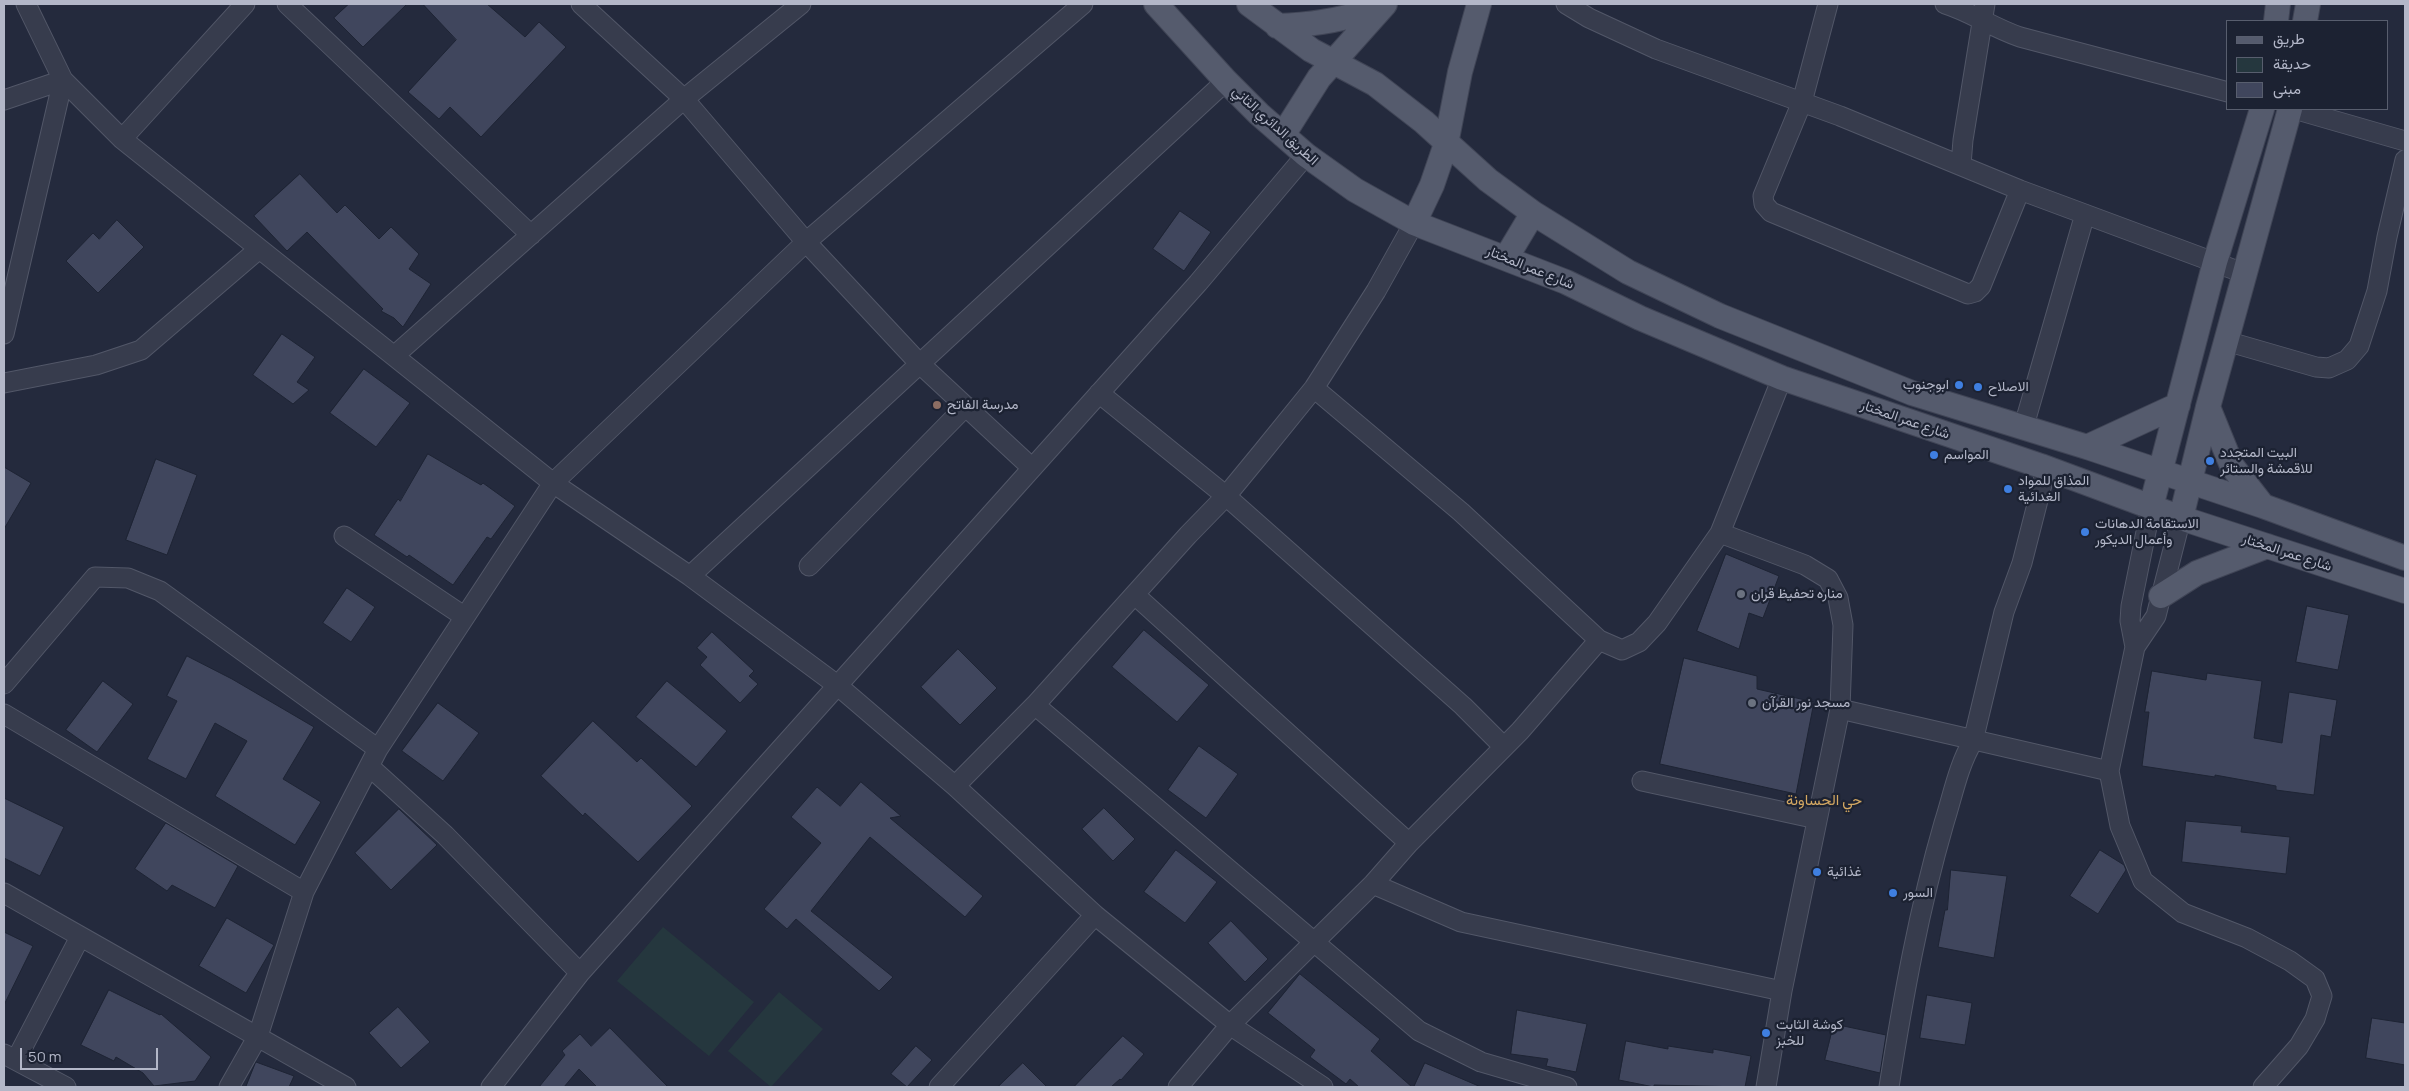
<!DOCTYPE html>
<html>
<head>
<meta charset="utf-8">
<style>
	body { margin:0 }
	#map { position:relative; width:2409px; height:1091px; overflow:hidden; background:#242a3d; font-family:Manrope,Vazirmatn,sans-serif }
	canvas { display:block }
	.frame { position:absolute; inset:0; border:5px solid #b3b7c8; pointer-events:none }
	.legend { position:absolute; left:2226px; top:20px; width:162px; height:90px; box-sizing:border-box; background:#1c2232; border:1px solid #585e6e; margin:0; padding:6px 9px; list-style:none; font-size:15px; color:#b3b7c8 }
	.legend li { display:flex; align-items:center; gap:10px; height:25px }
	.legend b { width:25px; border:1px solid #585e6e }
	.scale { position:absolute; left:20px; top:1048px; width:138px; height:22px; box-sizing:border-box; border:2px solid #b3b7c8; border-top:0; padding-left:6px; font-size:15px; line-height:18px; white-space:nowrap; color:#b3b7c8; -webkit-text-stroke:4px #1c2232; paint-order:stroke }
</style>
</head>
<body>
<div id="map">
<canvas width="2409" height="1091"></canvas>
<div class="frame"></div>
<ul class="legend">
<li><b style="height:6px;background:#555b6d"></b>طريق</li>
<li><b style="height:14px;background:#25373e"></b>حديقة</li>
<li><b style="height:14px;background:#40465d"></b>مبنى</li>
</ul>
<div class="scale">50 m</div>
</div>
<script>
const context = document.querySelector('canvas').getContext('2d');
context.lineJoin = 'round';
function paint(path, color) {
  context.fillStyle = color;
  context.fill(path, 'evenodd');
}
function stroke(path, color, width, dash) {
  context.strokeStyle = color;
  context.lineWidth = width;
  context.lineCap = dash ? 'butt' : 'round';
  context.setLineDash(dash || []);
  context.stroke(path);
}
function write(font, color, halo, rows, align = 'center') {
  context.font = font + ' Manrope,Vazirmatn,sans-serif';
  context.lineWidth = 4.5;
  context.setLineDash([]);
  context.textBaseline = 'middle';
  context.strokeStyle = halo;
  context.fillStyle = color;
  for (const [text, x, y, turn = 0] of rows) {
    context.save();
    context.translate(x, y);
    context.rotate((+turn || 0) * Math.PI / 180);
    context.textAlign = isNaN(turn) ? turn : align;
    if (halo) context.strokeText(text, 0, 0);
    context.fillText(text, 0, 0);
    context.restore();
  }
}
const green = new Path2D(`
	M663,927L754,1002L709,1056L617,981Z
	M779,992L823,1029L771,1087L728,1051Z`);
const building = new Path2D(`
	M349,4H407L363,47L334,18Z
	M423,4H487L525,37L539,22L566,47L481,137L450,107L439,119L408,92L456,40Z
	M300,174L337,213L345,205L379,239L391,227L419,254L409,269L431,284L403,327L394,318L381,311L383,309L307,232L287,251L254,216Z
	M1180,211L1211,232L1184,271L1153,249Z
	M117,220L144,247L98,293L66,261L93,233L99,239Z
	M282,334L315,357L297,382L309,390L293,404L253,375Z
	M364,369L410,403L376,447L330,413Z
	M428,454L481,485L483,483L515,506L491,539L487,537L453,585L409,555L407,557L374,535L398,499L400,501Z
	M156,459L197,475L167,555L126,540Z
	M4,467L31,483L4,529Z
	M1726,554L1779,576L1763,618L1749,613L1739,649L1697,631Z
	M347,588L375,607L351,642L323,623Z
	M2307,606L2349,615L2338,670L2296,662Z
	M1144,630L1209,685L1177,722L1112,667Z
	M712,632L754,671L749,676L758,684L740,703L700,665L707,657L697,648Z
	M958,649L997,688L960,725L921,687Z
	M187,656L232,679L314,727L283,779L321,802L295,845L215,796L247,741L215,723L186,779L147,759L177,701L167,696Z
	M1684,658L1757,676V689L1814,702L1796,794L1660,764Z
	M2152,671L2206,680L2207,673L2262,681L2254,738L2282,743L2289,692L2337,700L2331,737L2321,735L2314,795L2276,790V786L2215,775V777L2142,766L2149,712H2145Z
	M103,681L133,704L97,752L66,730Z
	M667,681L727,731L696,767L636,717Z
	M438,703L479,733L443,781L402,751Z
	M593,721L637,762L641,758L692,806L638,862L585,813L583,816L541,776Z
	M1199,746L1238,774L1206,818L1168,790Z
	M861,782L901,816L890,818L983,896L965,917L870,837L811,911L893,977L879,991L796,919L787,929L764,909L821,843L791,817L817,787L840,806Z
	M4,798L64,827L40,876L4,858Z
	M1104,808L1135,839L1113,861L1082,829Z
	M399,809L437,845L391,890L355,853Z
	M2186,821L2242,826L2241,832L2290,837L2286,874L2182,862Z
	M166,823L238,866L215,908L172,885L167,891L135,869Z
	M1176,850L1217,882L1185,923L1144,892Z
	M2100,850L2124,865L2126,870L2098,914L2070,896Z
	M1951,870L2007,876L1994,958L1938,947L1945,910H1947Z
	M227,918L274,945L246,993L199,966Z
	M1231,921L1268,959L1245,982L1208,943Z
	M4,932L33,946L4,1005Z
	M1300,974L1380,1039L1371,1051L1412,1087H1359L1350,1079L1346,1084L1310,1057L1315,1050L1268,1013Z
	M109,990L160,1015L161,1014L211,1057L195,1081L154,1086L143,1073L116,1057L114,1061L81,1045Z
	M1927,995L1972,1003L1965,1045L1920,1038Z
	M398,1007L430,1042L401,1068L369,1033Z
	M1517,1010L1587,1024L1576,1072L1546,1066L1548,1059L1511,1054Z
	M2372,1018L2405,1023V1065L2366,1058Z
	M1834,1024L1886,1035L1880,1073L1825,1060Z
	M610,1028L668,1087H597L579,1069L564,1087H539L565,1055L562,1051L580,1034L591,1046Z
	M1123,1036L1144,1054L1121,1080L1120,1079L1111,1087H1074Z
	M1626,1041L1668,1049V1046L1713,1053V1049L1751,1056L1745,1087L1654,1085V1087L1619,1080Z
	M916,1046L932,1060L907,1087L891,1074Z
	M256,1062L294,1076L289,1087H246Z
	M1023,1063L1047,1087H998Z
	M1425,1063L1481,1087H1414Z`);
const minor = new Path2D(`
	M287,4L531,235
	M581,4L684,99L806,242L919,363L1032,468
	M1566,4L1589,18L1656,49L1840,116L2020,190L2246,274
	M1828,4L1802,102L1763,196L1764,204L1771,212L1968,294L1975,292L1981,286L2020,190
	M1945,4C1971,12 1993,28 2020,37L2228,92
	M4,100L63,80L122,139L553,483L690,576L837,685L955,786L1095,915L1230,1025L1323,1087
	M2294,109L2405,141
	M122,139L245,4
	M1961,165L1963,140L1985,4
	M4,334L63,80L26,4
	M2226,341L2316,367L2329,368L2347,360L2359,346L2377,291L2387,237L2405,160
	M394,356L684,99L801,4
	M4,383L96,365L141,350L259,249
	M1314,388L1461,512L1599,640
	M1099,393L1226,496L1463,706L1504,747
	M2023,429L2085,214
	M2151,507L2131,606L2130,621L2135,647L2109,771L2120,826L2143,881L2183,913L2247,938L2290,961L2315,979L2322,996L2315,1019L2299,1046L2263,1087
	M1720,533L1805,565L1828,579L1838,598L1843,625L1840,709L1782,991L1766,1087
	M344,536L465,617
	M809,566L966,406
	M690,576L1226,81
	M1135,595L1409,843
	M2135,647L2156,616L2181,518
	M4,684L95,577L128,578L160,591L378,749
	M1035,705L1419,1031L1481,1062L1567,1087
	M1840,709L2109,771
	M4,714L304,892
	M370,767L445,835L580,973
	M1642,781L1817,819
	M955,786L1035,705L1188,535L1226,496L1263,451L1314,388L1376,291L1414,223
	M1373,884L1461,922L1782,991
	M4,893L346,1087
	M4,1054L66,1087
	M16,1060L80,937
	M229,1087L258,1036L304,892L378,749L553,483L806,242L1083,4
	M491,1087L580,973L1198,283L1306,155
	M939,1087L1095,915
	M1178,1087L1230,1025L1373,884L1409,843L1520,731L1599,640L1622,650L1639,642L1657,623L1720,533L1782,378
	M1889,1087C1903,998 1919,909 1944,823C1953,795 1958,766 1973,741L2004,612L2022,563L2046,469`);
const major = new Path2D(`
	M1156,4L1226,81L1259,114L1306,155L1355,190L1414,223L1566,282L1640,318L1782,378L2041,466L2181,518L2405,591
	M1249,4L1311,50L1375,84L1424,122L1488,180L1533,213L1628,272L1720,316L1912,393L2087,447L2263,506L2405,558
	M2276,21L2278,4
	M2305,21L2308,4
	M1277,26C1313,25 1347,20 1380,6
	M1283,135L1319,78L1385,4
	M1414,223L1432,185L1446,144L1460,72L1479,4
	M1506,258L1533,213
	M2208,407L2232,466L2263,506
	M2087,447L2178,405
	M2151,507L2215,262L2262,109
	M2181,518L2208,407L2290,109
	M2161,596L2197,573L2267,546`);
const markers = [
	[1959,385,5,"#3f7fe0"],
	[1978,387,5,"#3f7fe0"],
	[937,405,5,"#8d6e63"],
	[1934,455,5,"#3f7fe0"],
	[2210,461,5,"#3f7fe0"],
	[2008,489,5,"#3f7fe0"],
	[2085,532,5,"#3f7fe0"],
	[1741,594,5,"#6b7280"],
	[1752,703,5,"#6b7280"],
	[1817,872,5,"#3f7fe0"],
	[1893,893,5,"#3f7fe0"],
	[1766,1033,5,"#3f7fe0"]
];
const streetNames = [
	["الطريق الدائري الثاني",1275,126,42],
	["شارع عمر المختار",1530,268,22],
	["شارع عمر المختار",1905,420,19],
	["شارع عمر المختار",2287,553,18]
];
const poiNames = [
	["ابوجنوب",1949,385,"right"],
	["الاصلاح",1988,387],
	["مدرسة الفاتح",947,405],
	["البيت المتجدد",2220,453],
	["للاقمشة والستائر",2220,469],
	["المواسم",1944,455],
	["المذاق للمواد",2018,481],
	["الغدائية",2018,497],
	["الاستقامة الدهانات",2095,524],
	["وأعمال الديكور",2095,540],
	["مناره تحفيظ قران",1751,594],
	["مسجد نور القرآن",1762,703],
	["غذائية",1827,872],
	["السور",1903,893],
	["كوشة الثابت",1776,1025],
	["للخبز",1776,1041]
];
const neighbourhoodNames = [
	["حي الحساونة",1824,801]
];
paint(green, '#25373e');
paint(building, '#40465d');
stroke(building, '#1e2434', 1);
stroke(minor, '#525768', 21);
stroke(major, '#404556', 26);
stroke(minor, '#373c4d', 19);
stroke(major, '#555b6d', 24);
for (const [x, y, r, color] of markers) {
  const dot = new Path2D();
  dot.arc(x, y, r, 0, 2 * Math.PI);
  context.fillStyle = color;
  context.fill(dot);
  stroke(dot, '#1c2232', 2);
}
write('14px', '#b3b7c8', '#1c2232', streetNames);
write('14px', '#b3b7c8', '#1c2232', poiNames, 'left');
write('15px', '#d4a862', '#1c2232', neighbourhoodNames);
</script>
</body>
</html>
